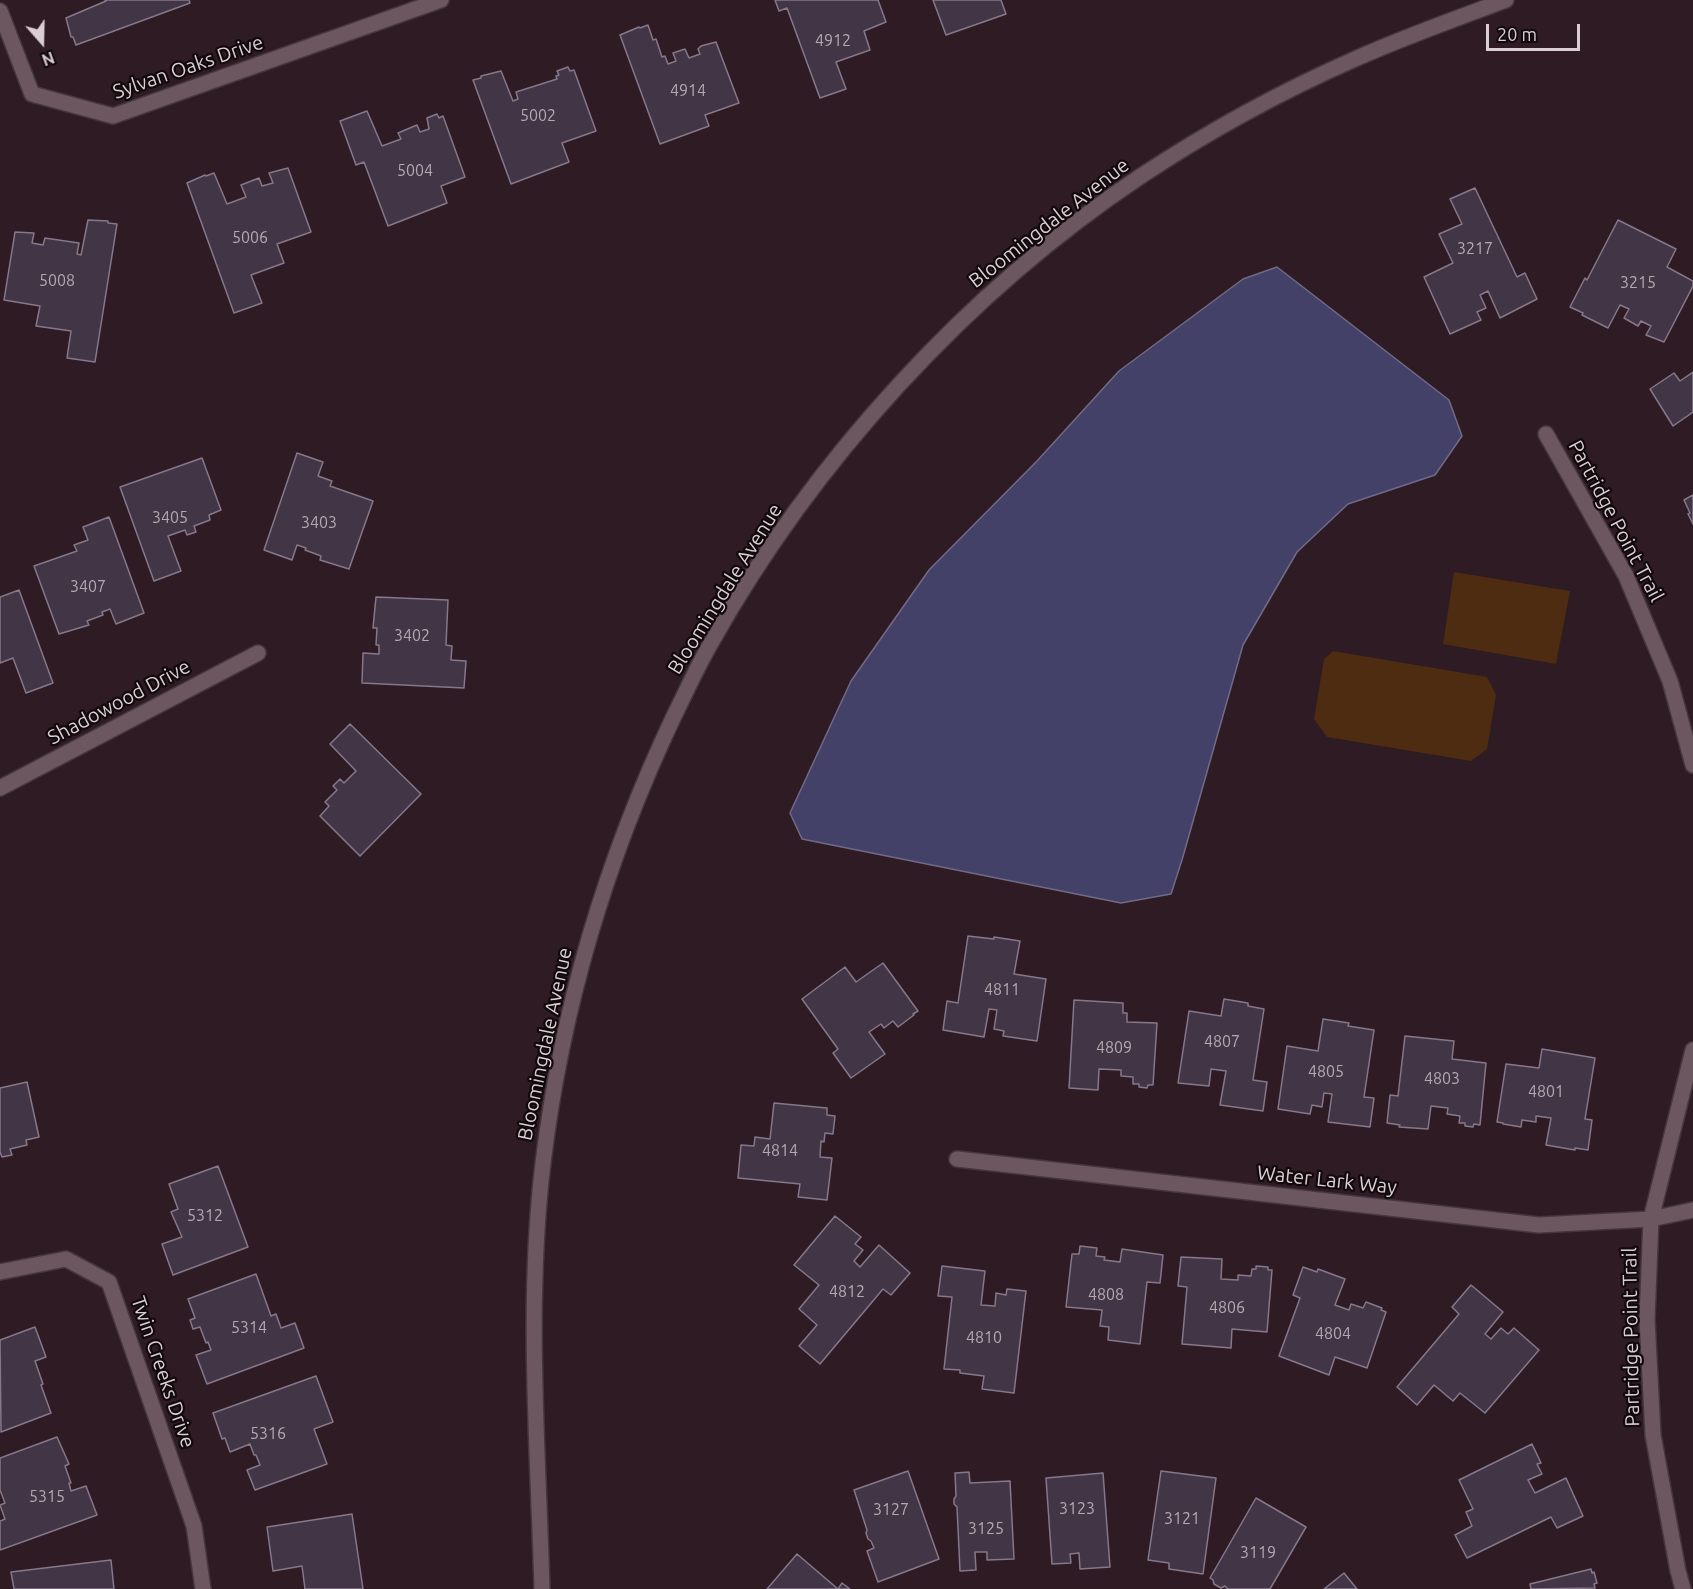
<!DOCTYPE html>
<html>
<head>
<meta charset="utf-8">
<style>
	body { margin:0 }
	#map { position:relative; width:1693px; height:1589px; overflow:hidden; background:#2e1b24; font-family:Ubuntu,sans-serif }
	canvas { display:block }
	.north { position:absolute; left:12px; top:12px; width:60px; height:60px; -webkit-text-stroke:4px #11090c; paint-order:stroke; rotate:160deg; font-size:16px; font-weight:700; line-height:24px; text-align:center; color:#dbced3 }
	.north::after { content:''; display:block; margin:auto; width:21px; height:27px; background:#dbced3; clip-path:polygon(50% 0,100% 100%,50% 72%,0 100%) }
	.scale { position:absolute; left:1486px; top:24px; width:94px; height:27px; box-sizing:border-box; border:3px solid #dbced3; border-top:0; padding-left:8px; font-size:18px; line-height:21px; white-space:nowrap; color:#dbced3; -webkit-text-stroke:4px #11090c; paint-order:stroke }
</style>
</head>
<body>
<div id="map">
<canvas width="1693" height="1589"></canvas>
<div class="north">N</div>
<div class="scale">20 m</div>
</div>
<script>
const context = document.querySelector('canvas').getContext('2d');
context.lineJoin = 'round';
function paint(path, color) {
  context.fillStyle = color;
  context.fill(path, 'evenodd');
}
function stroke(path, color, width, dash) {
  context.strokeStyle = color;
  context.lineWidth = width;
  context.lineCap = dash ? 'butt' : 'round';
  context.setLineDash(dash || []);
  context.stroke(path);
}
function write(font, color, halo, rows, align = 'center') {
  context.font = font + ' Ubuntu,sans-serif';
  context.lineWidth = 4.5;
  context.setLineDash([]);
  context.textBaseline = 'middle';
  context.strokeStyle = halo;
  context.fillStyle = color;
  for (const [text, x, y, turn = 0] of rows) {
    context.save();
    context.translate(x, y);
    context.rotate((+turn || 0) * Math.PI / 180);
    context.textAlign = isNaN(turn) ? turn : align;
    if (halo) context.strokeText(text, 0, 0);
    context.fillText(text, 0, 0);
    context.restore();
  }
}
const green = new Path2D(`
	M1454,572L1570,591L1556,664L1443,644Z
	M1333,651L1487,677L1496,695L1487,749L1471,761L1327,737L1314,719L1324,659Z`);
const water = new Path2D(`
	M1277,267L1449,400L1462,436L1435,475L1348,504L1297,552L1243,645L1182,860L1171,894L1121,903L802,839L790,813L851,681L929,570L1037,461L1119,371L1243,279Z`);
const building = new Path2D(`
	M105,0H189L190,3L76,45L73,37H71L66,18L106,1Z
	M775,0H878L886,22L864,31L870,50L836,62L846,89L820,98L787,8L779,11Z
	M933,0H1001L1006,14L946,35Z
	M648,25L653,40L656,39L662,57L665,56L668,64L676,61L673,53L685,49L689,58L700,54L698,49L701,46L716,42L739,103L705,115L709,126L660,144L620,35L639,27L640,28Z
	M568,67L570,71L574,70L596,131L562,143L569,162L511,184L473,80L481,78V76L501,71L513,101L518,99L516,92L557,79L556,76L559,75L557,71Z
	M367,111L382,146L401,139L398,133L417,125L420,132L429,129L427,118L437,114L439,118L443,116L465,177L441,186L447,203L388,226L364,162L356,165L340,121Z
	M288,168L311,232L277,244L284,263L251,275L262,303L234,313L187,183L205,175L206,176L214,173L227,204L246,197L241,185L259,178L262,186L273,183L269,173Z
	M1475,188L1517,277L1525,273L1537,299L1500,318L1488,291L1480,295L1486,308L1477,312L1481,320L1450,334L1424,277L1453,263L1439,234L1462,224L1450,199Z
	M88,220L108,221V223L117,224L95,362L67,358L71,331L36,326L40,306L4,300L15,232L34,233L32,243L43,245L45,238L79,243L77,254L81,255Z
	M1618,220L1676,249L1667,267L1693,281V286L1664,342L1646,335L1651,326L1641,321L1638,326L1624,318L1629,309L1620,305L1608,328L1582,315L1583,313L1570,307L1585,278L1587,280Z
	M1693,372V412L1673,426L1650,389L1674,373L1680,381Z
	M297,453L323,462L318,476L332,481L330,486L373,501L349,569L320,560L321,556L305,550L306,548L297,545L292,560L264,550Z
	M202,458L221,510L209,515L210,520L194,526L196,532L187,535L185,530L168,536L181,571L154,581L120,487Z
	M1693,495V524L1688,514L1690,513L1684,500Z
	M109,517L144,613L116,624L110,609L102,612L103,615L87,621L89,625L59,634L34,566L77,551L74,545L88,540L83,527Z
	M19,590L53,683L26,693L13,658L0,663V597Z
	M376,597L448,600L446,645L452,646L451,660L466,661L464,688L362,683L363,653L379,654V645H376L377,628H373Z
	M350,724L421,794L360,856L320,816L329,806L325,802L337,790L333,786L340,779L344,783L356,771L330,744Z
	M968,936L994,939V937L1020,941L1014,974L1046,979L1037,1041L1003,1036L1004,1031L994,1029L997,1010L989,1009L984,1037L943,1030L947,1001L958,1003Z
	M883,963L918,1011L913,1014L914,1015L898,1027L893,1021L884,1028L881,1024L869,1032L885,1054L851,1078L833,1053L838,1049L802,999L845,967L856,982Z
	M1224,999L1248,1003V1006L1264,1009L1253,1080L1267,1082L1263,1111L1220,1105L1226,1071L1211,1069L1209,1086L1178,1083L1189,1011L1221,1016Z
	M1074,1000L1123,1003V1013H1127V1022L1157,1023L1153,1085H1148L1147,1088L1139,1087V1084H1133V1077L1121,1076V1070L1099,1069L1098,1090L1069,1088Z
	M1323,1019L1349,1023L1348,1026L1374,1030L1364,1097L1374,1098L1370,1127L1328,1122L1332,1094L1324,1093L1322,1107L1312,1105L1310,1114L1278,1109L1287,1046L1318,1051Z
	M1405,1036L1454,1041L1452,1059L1486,1063L1480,1125L1474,1124L1473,1127L1465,1126V1123H1459L1460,1116L1447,1114L1448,1108L1431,1106L1428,1129L1399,1127L1400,1125L1387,1123L1390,1095L1398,1096Z
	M1542,1049L1595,1058L1585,1119L1592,1120L1588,1150L1575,1148V1150L1546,1145L1551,1118L1536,1116V1122L1522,1120L1521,1127L1503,1124V1123L1497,1122L1506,1064L1539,1068Z
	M27,1082L39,1137L26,1140L27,1145L10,1149L12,1155L2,1157L0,1152V1088Z
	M774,1103L827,1108V1115L835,1116L833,1134L825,1133L824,1142L821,1141L820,1157L832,1158L827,1200L798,1197L800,1184L738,1178L741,1145L754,1146L755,1137L770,1139Z
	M218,1166L248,1247L173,1275L162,1244L182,1237L171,1212L178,1209L169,1184Z
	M835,1216L861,1237L855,1244L863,1250L854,1261L860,1267L879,1245L910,1273L891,1295L883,1289L820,1364L799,1346L817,1325L799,1309L819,1285L794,1265Z
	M1080,1246L1097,1248L1096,1256L1105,1257L1104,1260L1120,1262L1122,1249L1163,1255L1160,1283L1147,1282L1140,1344L1108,1340L1109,1327L1100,1326L1102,1310L1066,1307L1072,1254H1079Z
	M1181,1257L1222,1259L1221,1279L1238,1280V1275L1251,1276L1252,1269H1256V1266L1268,1267V1270H1272L1267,1332L1232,1329L1231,1348L1182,1344L1187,1287L1178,1286Z
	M942,1266L985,1271L981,1305L995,1306L996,1293L1006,1295L1007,1289L1026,1291L1014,1393L982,1389L984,1376L960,1373V1370L944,1369L952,1297L938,1296Z
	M1303,1267L1317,1272L1318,1269L1345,1279L1335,1305L1349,1310L1351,1304L1363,1308L1366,1302L1382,1308L1381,1310L1386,1312L1367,1368L1335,1357L1329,1375L1279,1356L1300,1298L1293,1295Z
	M256,1274L271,1316L276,1314L281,1328L295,1323L304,1348L207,1384L196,1355L211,1350L208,1342L206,1343L200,1327L193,1329L190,1320L195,1318L188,1299Z
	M1471,1285L1503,1312L1485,1334L1491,1339L1501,1328L1508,1334L1514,1328L1539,1350L1485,1413L1460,1393L1453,1401L1434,1385L1417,1405L1397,1387L1459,1314L1452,1307Z
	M35,1327L46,1357L35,1361L43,1384L41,1385L51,1413L1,1432L0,1340Z
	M316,1376L333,1422L314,1429L327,1464L255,1490L247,1470L260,1465L256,1455H254L250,1444L230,1452L225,1438L222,1439L213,1413Z
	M57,1437L69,1464L65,1466L71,1483H69L71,1491L86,1486L97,1515L0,1550V1521L5,1519L0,1505L5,1503L0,1490V1458Z
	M1532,1444L1541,1463L1537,1464L1542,1474L1528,1480L1535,1493L1566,1478L1583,1516L1557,1528L1551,1517L1467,1558L1455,1535L1472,1526L1466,1512L1473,1509L1459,1480Z
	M908,1471L939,1559L878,1582L867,1551L874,1548L871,1541L868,1539L866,1533L867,1530L854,1490Z
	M1161,1471L1216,1478L1203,1574L1169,1569V1563L1148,1560Z
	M969,1472L970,1483L1010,1481L1014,1559L987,1560V1552H975L976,1570L960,1571L957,1507L954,1504V1499L956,1496L955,1473Z
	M1103,1473L1110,1567L1080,1569L1079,1553L1070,1554L1071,1563L1052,1564L1046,1478Z
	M1256,1498L1306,1527L1270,1589H1228L1225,1586L1221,1588L1214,1584L1213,1580L1210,1578Z
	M352,1514L363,1589H305L302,1566L273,1571L267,1527Z
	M797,1554L838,1589L842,1583L850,1589H767Z
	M111,1560L114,1589H14L11,1572Z
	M1591,1569L1592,1573L1594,1572L1597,1583L1594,1584L1595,1588L1531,1589L1530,1584Z
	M1344,1573L1357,1589H1324Z`);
const minor = new Path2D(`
	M0,11L32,94L113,116L441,0
	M1546,434L1626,576L1670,681L1693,765
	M0,788L258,653
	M957,1159L1539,1225L1651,1219L1693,1210
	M0,1272L66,1259L109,1282L194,1526L203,1589
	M1683,1589L1678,1571L1653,1435L1647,1319L1651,1219L1693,1050`);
const tertiary = new Path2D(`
	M542,1589C538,1447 526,1304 543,1163C562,1007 607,857 674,716C686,692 697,667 711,643C813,461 967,292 1141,176C1209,131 1280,92 1355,59C1404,37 1455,19 1506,0`);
const numberNames = [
	["4912",833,41],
	["4914",688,91],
	["5002",538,116],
	["5004",415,171],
	["5006",250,238],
	["3217",1475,249],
	["5008",57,281],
	["3215",1638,283],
	["3405",170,518],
	["3403",319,523],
	["3407",88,587],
	["3402",412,636],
	["4811",1002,990],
	["4807",1222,1042],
	["4809",1114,1048],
	["4805",1326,1072],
	["4803",1442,1079],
	["4801",1546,1092],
	["4814",780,1151],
	["5312",205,1216],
	["4812",847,1292],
	["4808",1106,1295],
	["4806",1227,1308],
	["5314",249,1328],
	["4804",1333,1334],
	["4810",984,1338],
	["5316",268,1434],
	["5315",47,1497],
	["3123",1077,1509],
	["3127",891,1510],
	["3121",1182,1519],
	["3125",986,1529],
	["3119",1258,1553]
];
const streetNames = [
	["Sylvan Oaks Drive",188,67,-19],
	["Bloomingdale Avenue",1049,223,-38],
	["Partridge Point Trail",1616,521,62],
	["Bloomingdale Avenue",725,589,-58],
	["Shadowood Drive",119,702,-28],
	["Bloomingdale Avenue",545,1044,-78],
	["Water Lark Way",1327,1180,6],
	["Partridge Point Trail",1631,1337,-91],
	["Twin Creeks Drive",163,1372,71]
];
paint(green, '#4d2c11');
paint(water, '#434167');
stroke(water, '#716b87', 1.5);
paint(building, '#423646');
stroke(building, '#86788a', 1.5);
stroke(minor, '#45363d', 18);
stroke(tertiary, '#45363d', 18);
stroke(minor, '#6c565f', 15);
stroke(tertiary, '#6c565f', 15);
write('16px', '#b5a8b0', null, numberNames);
write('20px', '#dbced3', '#11090c', streetNames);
</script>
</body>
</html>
